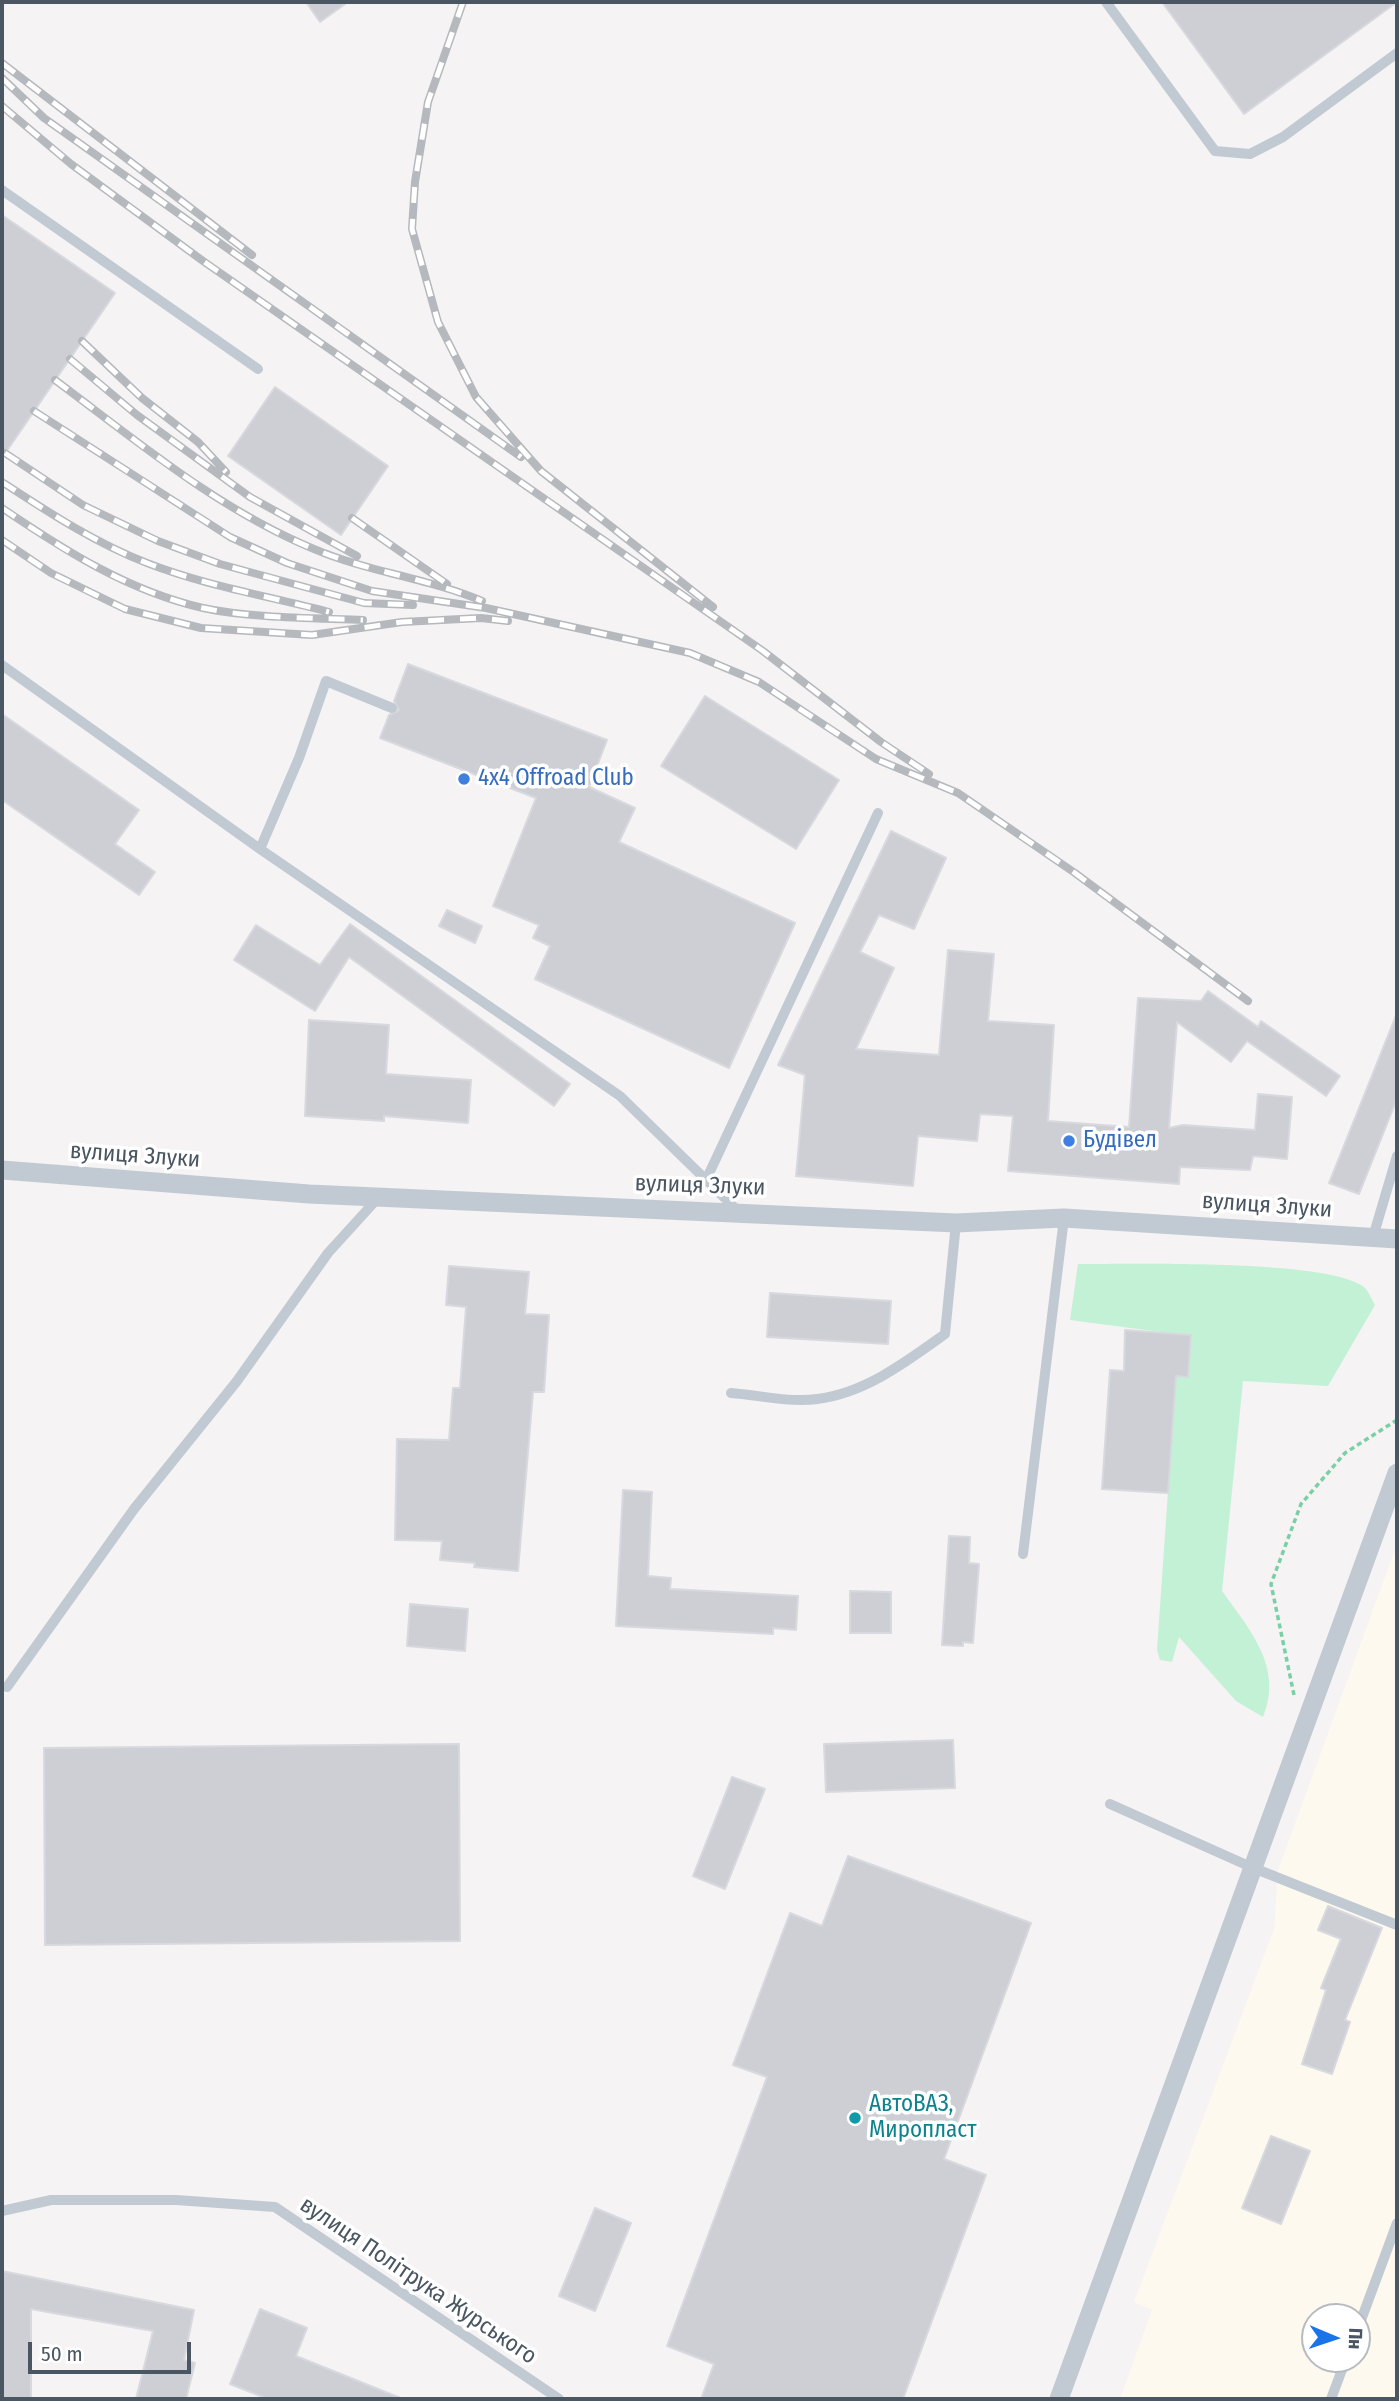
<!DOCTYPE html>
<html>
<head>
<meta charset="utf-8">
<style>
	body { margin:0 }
	#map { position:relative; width:1399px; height:2401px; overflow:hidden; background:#f5f3f3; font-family:"Fira Sans Condensed",sans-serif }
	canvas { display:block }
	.frame { position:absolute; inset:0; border:4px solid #4a5661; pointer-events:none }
	.north { position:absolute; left:1301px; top:2303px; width:70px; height:70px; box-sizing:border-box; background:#fff; border:2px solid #b7bbc0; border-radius:50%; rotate:92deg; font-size:19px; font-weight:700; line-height:28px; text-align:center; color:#4a5661 }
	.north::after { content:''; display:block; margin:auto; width:24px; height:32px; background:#1a73e8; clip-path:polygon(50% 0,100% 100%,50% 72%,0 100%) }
	.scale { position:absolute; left:28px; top:2342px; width:163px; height:32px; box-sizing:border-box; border:4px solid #4a5661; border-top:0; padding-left:9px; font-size:21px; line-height:24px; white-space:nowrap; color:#4a5661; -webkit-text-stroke:5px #fff; paint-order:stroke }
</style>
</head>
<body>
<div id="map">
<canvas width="1399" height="2401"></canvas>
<div class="frame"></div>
<div class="north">Пн</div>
<div class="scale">50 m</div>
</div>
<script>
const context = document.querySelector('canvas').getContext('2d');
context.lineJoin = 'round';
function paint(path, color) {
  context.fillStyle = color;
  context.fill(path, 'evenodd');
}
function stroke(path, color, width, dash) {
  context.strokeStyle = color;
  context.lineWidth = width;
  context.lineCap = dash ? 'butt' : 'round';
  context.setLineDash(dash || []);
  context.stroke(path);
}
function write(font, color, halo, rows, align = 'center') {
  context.font = font + ' "Fira Sans Condensed",sans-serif';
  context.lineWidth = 7;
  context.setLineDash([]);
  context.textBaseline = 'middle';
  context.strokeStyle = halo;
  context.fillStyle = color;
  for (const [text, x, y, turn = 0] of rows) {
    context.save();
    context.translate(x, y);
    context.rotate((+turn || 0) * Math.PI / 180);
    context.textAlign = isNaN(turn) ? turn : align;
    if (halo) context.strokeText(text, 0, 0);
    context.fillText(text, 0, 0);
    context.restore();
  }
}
const commercial = new Path2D(`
	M1397,1544V2399H1120L1152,2310L1134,2302L1274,1929L1278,1870ZM1315,2317H1357V2359H1315Z`);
const green = new Path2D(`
	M1078,1264C1130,1264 1329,1259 1364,1287C1368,1290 1372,1300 1375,1305L1328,1386L1243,1381L1222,1591C1249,1629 1284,1667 1263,1717L1236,1701L1179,1637L1172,1662L1160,1660L1157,1650L1176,1376H1188L1191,1336L1070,1320Z`);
const building = new Path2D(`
	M306,2H348L320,22Z
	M1162,2H1397L1244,114Z
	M2,215L115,293L2,458Z
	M275,387L388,466L341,535L228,456Z
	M408,664L607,740L589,787L635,808L619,842L795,923L729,1068L535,979L550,946L533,938L539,925L493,906L536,798L380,738L389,715L399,710L394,701Z
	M705,696L839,780L796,849L661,766Z
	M2,714L139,810L115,844L155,872L139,895L2,800Z
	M891,831L946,858L914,929L879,915L860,952L894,968L856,1049L939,1055L948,950L994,954L988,1021L1054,1025L1048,1121L1129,1127L1138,998L1201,1001L1208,991L1258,1027L1261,1021L1340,1076L1326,1096L1247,1041L1231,1062L1177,1022L1169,1128L1183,1125L1255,1130L1258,1094L1292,1097L1287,1159L1253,1156L1250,1170L1180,1167L1179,1184L1008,1171L1013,1116L980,1114L977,1141L918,1136L913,1186L796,1176L805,1075L778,1065Z
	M447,910L482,926L475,943L439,926Z
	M350,924L570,1084L554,1106L349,957L315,1011L234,960L256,925L320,965Z
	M1397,1013V1099L1359,1194L1329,1183Z
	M309,1020L389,1025L386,1074L471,1080L468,1123L384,1116V1121L305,1116Z
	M449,1266L529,1272L525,1314L549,1315L544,1392H533L518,1571L474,1567L475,1563L440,1560L442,1541L395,1540L397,1439L449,1440L453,1388H460L466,1307L446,1305Z
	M770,1293L891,1301L888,1344L767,1337Z
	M1125,1330L1191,1335L1188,1377L1176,1376L1168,1493L1102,1489L1110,1370L1124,1371Z
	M623,1490L652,1492L648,1576L671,1578L670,1589L798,1596L796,1630L773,1628V1634L616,1626Z
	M949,1536L970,1537L969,1563L979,1564L973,1643L963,1642V1646L942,1645Z
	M850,1591L891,1592V1633H850Z
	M410,1604L468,1609L465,1651L407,1646Z
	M953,1740L955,1788L826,1792L824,1744Z
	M459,1744L460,1941L45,1945L44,1748Z
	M732,1777L765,1789L725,1889L693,1876Z
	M848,1856L1031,1923L944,2159L986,2175L903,2399H701L714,2364L667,2346L767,2077L733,2065L790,1913L822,1926Z
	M1328,1906L1382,1928L1345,2020L1350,2022L1332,2074L1302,2064L1326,1990L1321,1988L1341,1939L1318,1930Z
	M1271,2136L1310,2151L1281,2224L1242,2208Z
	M595,2208L631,2223L595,2311L559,2296Z
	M2,2271L194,2310L184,2360L195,2363L186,2399H136L153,2331L31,2309V2399H2Z
	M260,2309L307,2328L296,2356L403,2399H268L230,2384Z`);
const path = new Path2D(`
	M1294,1695L1271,1584L1301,1504L1345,1453L1397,1420`);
const lane = new Path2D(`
	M1106,2L1215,151L1250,154L1283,137L1397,53
	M2,190L258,369
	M2,665L260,849L620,1096L738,1211
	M260,849L299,758L326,681L392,708
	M706,1180L878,813
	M1373,1237L1397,1156
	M731,1393C758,1395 790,1403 817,1399C865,1393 906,1362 945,1334L956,1223
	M1023,1554L1064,1218
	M7,1687L134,1509L237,1381L328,1253L378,1198
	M1110,1804L1251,1867L1397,1925
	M2,2211L51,2200H176L275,2207L559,2399
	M1357,2331L1397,2223
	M1331,2399L1346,2359`);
const street = new Path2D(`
	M2,1170L309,1194L956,1223L1064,1218L1397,1239
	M1059,2399L1397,1473`);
const rail = new Path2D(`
	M463,2L428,102L415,182L412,229L438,322L476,397L541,471L713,607
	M2,63L252,255
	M2,78L44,118L521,457
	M2,106L71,164L203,261L763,651L881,742L929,774
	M82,341L142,398L198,442L226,472
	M70,359L137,415L250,497L357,556
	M55,380C137,441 219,510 314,549C368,572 428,578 482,601
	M34,411L230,537L287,563L372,591L486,608L690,653L759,682L876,759L958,793L1075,873L1248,1001
	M5,453L83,505L158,541L220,564L364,603L413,605
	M2,482C48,512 95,543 147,563C206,586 268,596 329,612
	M2,508C64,550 128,591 203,608C249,618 315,618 363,620
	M352,518L447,584
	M2,540L51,573L125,609L201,628L312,635L402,622L481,618L508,621`);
const markers = [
	[464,779,7,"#3f7fe0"],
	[1069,1141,7,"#3f7fe0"],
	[855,2118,7,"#0f9aa8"]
];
const shopNames = [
	["4x4 Offroad Club",478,779],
	["Будівел",1083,1141]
];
const streetNames = [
	["вулиця Злуки",135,1156,4],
	["вулиця Злуки",700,1186,2],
	["вулиця Злуки",1267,1206,4],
	["вулиця Політрука Журського",418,2281,34]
];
const cultureNames = [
	["АвтоВАЗ,",869,2105],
	["Миропласт",869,2131]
];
paint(commercial, '#fdf9ef');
paint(green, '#c3f1d5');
paint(building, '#cdcfd5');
stroke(building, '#d7d9de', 2);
stroke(path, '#7ad0a6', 3.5, [5, 3.5]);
stroke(lane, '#c1cad2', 10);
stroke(street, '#c1cad2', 19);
stroke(rail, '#b5b8bd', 8);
stroke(rail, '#fff', 5, [16]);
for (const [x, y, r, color] of markers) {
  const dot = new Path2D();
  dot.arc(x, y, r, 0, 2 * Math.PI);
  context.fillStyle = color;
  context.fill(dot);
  stroke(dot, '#fff', 2.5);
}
write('23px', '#366cbe', '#fff', shopNames, 'left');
write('23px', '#4a5661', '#fff', streetNames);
write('23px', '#0d838f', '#fff', cultureNames, 'left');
</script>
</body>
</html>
